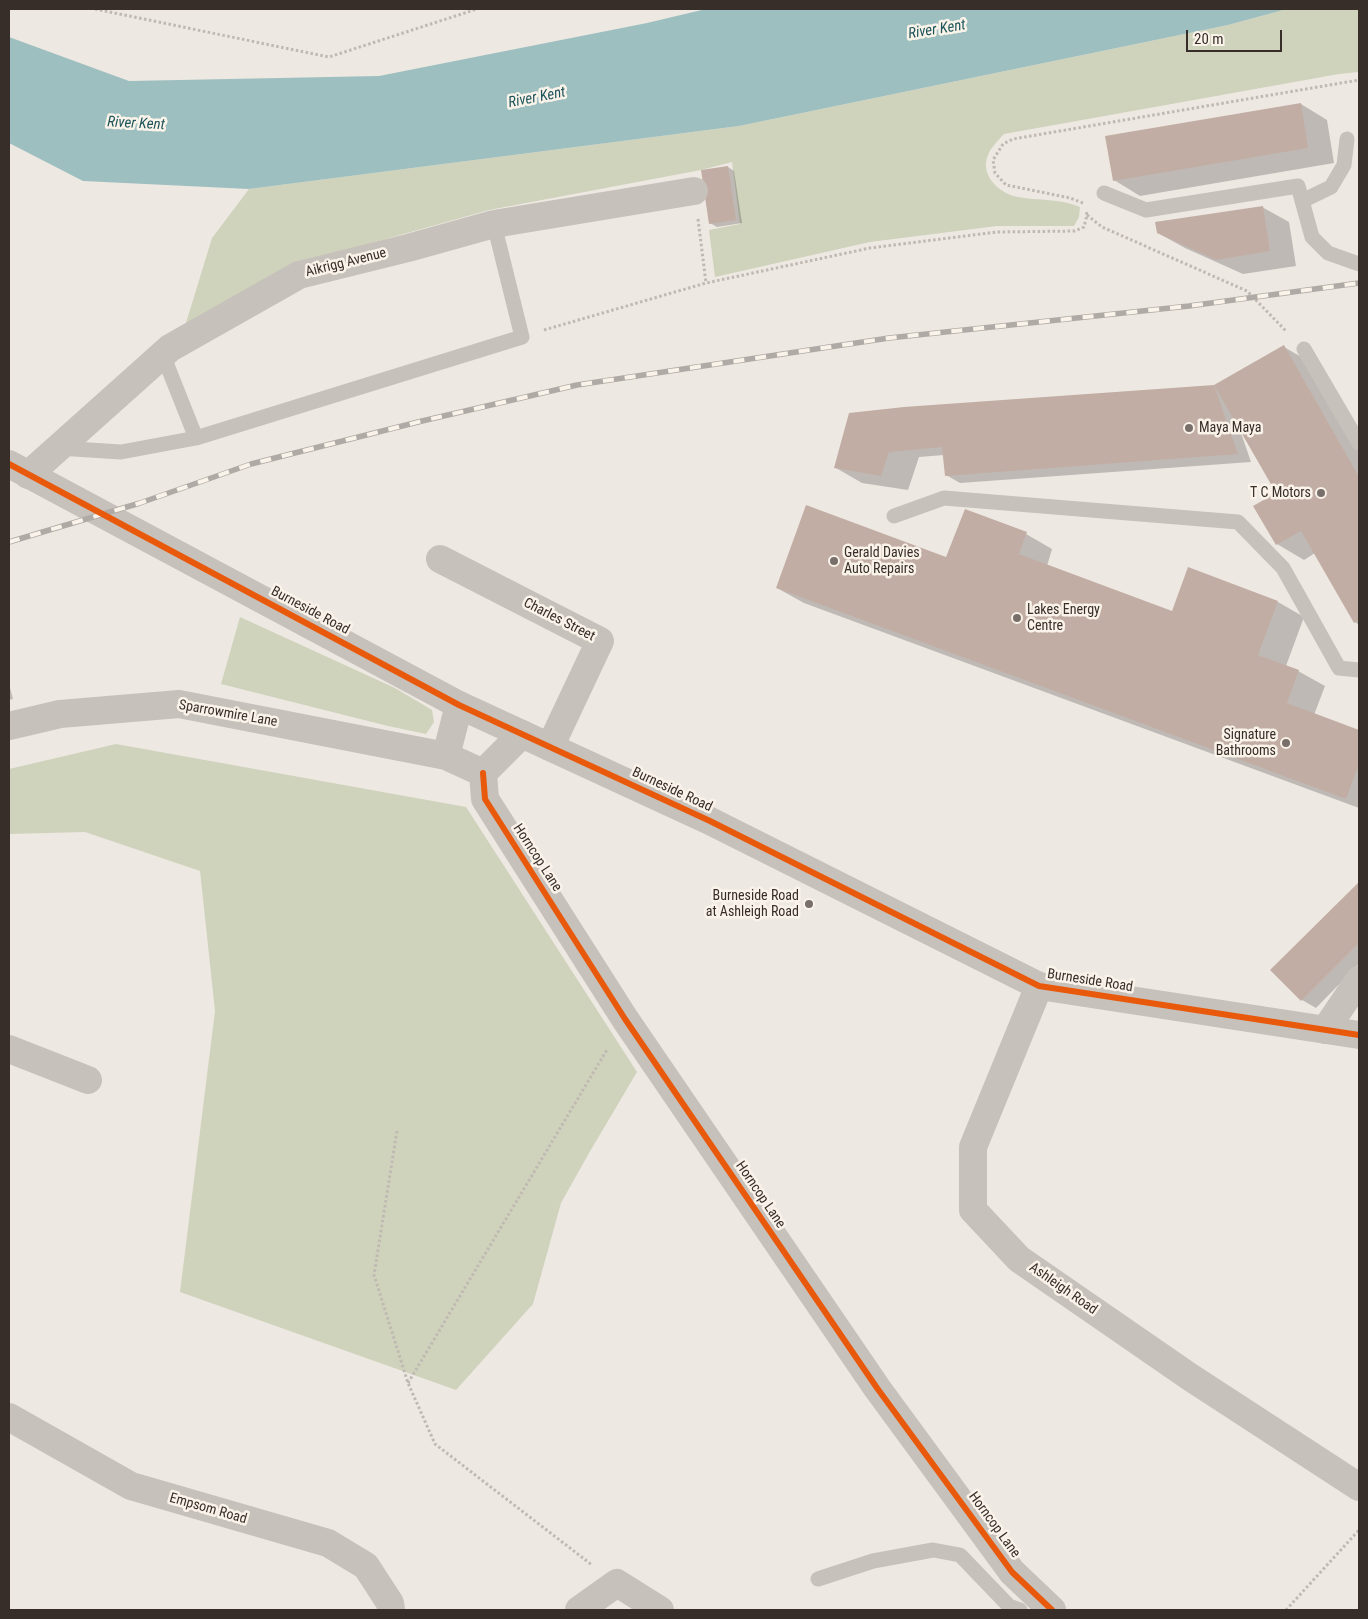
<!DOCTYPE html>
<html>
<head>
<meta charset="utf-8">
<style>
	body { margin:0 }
	#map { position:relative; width:1368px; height:1619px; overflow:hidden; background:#eee8e2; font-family:"Roboto Condensed",sans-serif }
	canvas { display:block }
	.frame { position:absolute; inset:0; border:10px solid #382e29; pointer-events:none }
	.scale { position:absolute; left:1186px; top:30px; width:96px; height:22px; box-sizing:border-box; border:2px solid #382e29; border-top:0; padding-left:6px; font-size:15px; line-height:18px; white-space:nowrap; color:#382e29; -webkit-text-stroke:4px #faf3ea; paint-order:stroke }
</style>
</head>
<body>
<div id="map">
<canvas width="1368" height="1619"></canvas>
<div class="frame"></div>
<div class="scale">20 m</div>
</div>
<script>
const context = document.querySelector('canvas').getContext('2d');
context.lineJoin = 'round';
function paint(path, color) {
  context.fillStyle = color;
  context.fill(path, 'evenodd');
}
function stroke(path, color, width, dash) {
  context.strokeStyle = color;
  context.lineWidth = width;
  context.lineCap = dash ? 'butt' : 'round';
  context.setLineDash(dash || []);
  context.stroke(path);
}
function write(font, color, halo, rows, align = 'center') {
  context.font = font + ' "Roboto Condensed",sans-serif';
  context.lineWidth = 5;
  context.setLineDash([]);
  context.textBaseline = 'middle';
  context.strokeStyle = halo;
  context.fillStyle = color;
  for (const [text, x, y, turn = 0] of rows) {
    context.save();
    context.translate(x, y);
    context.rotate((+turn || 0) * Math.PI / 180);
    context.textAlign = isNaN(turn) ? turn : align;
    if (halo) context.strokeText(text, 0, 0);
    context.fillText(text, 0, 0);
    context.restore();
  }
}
const green = new Path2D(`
	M1287,9H1359V72L1339,74L1004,134C998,141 991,147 988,155C979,175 1000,194 1018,197C1039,201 1060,198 1080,207L1079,217L1074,226H997L870,242L715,277L709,230L740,224L732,162L701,170L489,210L297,264L185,326L212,238L249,189L739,126L1228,25Z
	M240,617L395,688L432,710L434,722L426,734L388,726L221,684Z
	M116,744L466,807L637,1072L589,1153L561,1203L533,1304L456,1390L180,1292L215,1011L200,871L85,832L9,834V769Z`);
const water = new Path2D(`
	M706,9H1287L1228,25L739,126L249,189L83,181L9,143V37L129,81L379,76L647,23Z`);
const shadow = new Path2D(`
	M1301,104L1327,120L1334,163L1140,196L1114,180Z
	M728,167L734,171L742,223L717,227L710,223Z
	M1262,207L1289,222L1296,266L1243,274L1185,248L1158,233Z
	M1284,347L1310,362L1359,448V625L1355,622L1315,553L1304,560L1277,544L1278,493L1240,430L1251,462L960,483L946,475L944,455L919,457L908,490L862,483L836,468L904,408L1215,386Z
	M1026,534L1052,549L1047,566L1173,612L1278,602L1304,617L1286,666L1298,671L1325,686L1314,715L1359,731V808L804,603L777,588L947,559Z
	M9,684L13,699L9,700Z
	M1359,884V964L1316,1008L1302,1000L1272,970Z`);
const building = new Path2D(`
	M1301,103L1308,148L1113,181L1105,136Z
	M728,166L736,220L709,224L701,170Z
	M1263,206L1270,251L1216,260L1157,233L1155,222Z
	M1284,345L1359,477V620L1354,623L1301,531L1276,545L1253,506L1276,493L1214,385L1238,454L945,476L942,447L889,452L881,476L834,468L849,413L904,407L1214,385Z
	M806,505L946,557L965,509L1027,532L1019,554L1172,611L1188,567L1278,601L1258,655L1299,670L1287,703L1359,730V763L1346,799L776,588Z
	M1359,882V943L1301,1001L1270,970Z`);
const path = new Path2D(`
	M95,9L329,57L477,9
	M1083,203L1070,198L1006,185L995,173L993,160L1003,144L1013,139L1359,80
	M1087,215L1102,227L1247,291L1287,332
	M698,219L706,283
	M544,330L706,283L870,248L997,232L1075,231L1084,227L1087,215L1086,210
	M397,1131L374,1275L408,1383L435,1444L592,1565
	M408,1383L608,1048
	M1286,1610L1359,1530`);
const service = new Path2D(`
	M1104,193L1146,210L1298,186L1312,237L1328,253L1359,264
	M1302,201L1331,187L1344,165L1347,139
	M1304,349L1359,443
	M161,355L167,365L196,438
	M58,448L121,452L196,438L522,337L494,224
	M894,516L944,498L1238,522L1283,568L1339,668L1359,670
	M818,1579L873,1561L933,1550L960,1555L1009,1606L1020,1610`);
const minor = new Path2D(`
	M28,475L170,348L299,275L408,248L494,224L694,191
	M440,559L600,641L550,747
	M9,726L60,714L179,704L446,756L483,773L522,734
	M446,756L459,705
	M483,773L485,799L625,1019L877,1388L1012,1572L1052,1610
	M1039,986L973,1147V1210L1019,1259L1190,1377L1359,1487
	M1325,1030L1359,980
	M9,1049L88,1080
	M9,1417L131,1486L328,1543L366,1566L390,1603L391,1610
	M579,1610L617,1583L660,1610`);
const tertiary = new Path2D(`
	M9,464L459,705L710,821L1039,986L1359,1035`);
const rail = new Path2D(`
	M9,542L140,503L251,464L422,421L577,385L889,338L1189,306L1359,283`);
const cycleway = new Path2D(`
	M9,464L459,705L710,821L1039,986L1359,1035
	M483,773L485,799L625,1019L877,1388L1012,1572L1052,1610`);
const markers = [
	[1189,428,5,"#786f6a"],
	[1321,493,5,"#786f6a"],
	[834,561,5,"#786f6a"],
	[1017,618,5,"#786f6a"],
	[1286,743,5,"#786f6a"],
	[809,904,5,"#786f6a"]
];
const streetNames = [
	["Aikrigg Avenue",346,263,-14],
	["Burneside Road",310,611,28],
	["Charles Street",559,620,27],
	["Sparrowmire Lane",228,714,10],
	["Burneside Road",672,790,25],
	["Horncop Lane",537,858,57],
	["Burneside Road",1090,981,9],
	["Horncop Lane",760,1195,56],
	["Ashleigh Road",1063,1289,35],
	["Empsom Road",208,1509,16],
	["Horncop Lane",994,1525,54]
];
const poiNames = [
	["Maya Maya",1199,428],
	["T C Motors",1311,493,"right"],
	["Gerald Davies",844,553],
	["Auto Repairs",844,569],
	["Lakes Energy",1027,610],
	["Centre",1027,626],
	["Signature",1276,735,"right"],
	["Bathrooms",1276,751,"right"],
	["Burneside Road",799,896,"right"],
	["at Ashleigh Road",799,912,"right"]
];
const waterNames = [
	["River Kent",937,30,-9],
	["River Kent",537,98,-11],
	["River Kent",136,124,3]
];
paint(green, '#cfd3bc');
paint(water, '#9ebfbf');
paint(shadow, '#0003');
paint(building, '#c1ada4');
stroke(path, '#c0b9b3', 3, [2.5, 2.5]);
stroke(service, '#c7c1bb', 15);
stroke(minor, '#c7c1bb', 28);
stroke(tertiary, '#c7c1bb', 28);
stroke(rail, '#afaaa5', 5.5);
stroke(rail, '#faf3ea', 4, [11]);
stroke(cycleway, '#e8590c', 6);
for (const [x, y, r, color] of markers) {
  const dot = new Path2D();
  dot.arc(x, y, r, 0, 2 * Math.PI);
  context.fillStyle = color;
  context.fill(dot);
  stroke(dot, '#faf3ea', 2);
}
write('14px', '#382e29', '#faf3ea', streetNames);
write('14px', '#382e29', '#faf3ea', poiNames, 'left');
write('italic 15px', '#1e555b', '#faf3ea', waterNames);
</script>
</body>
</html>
